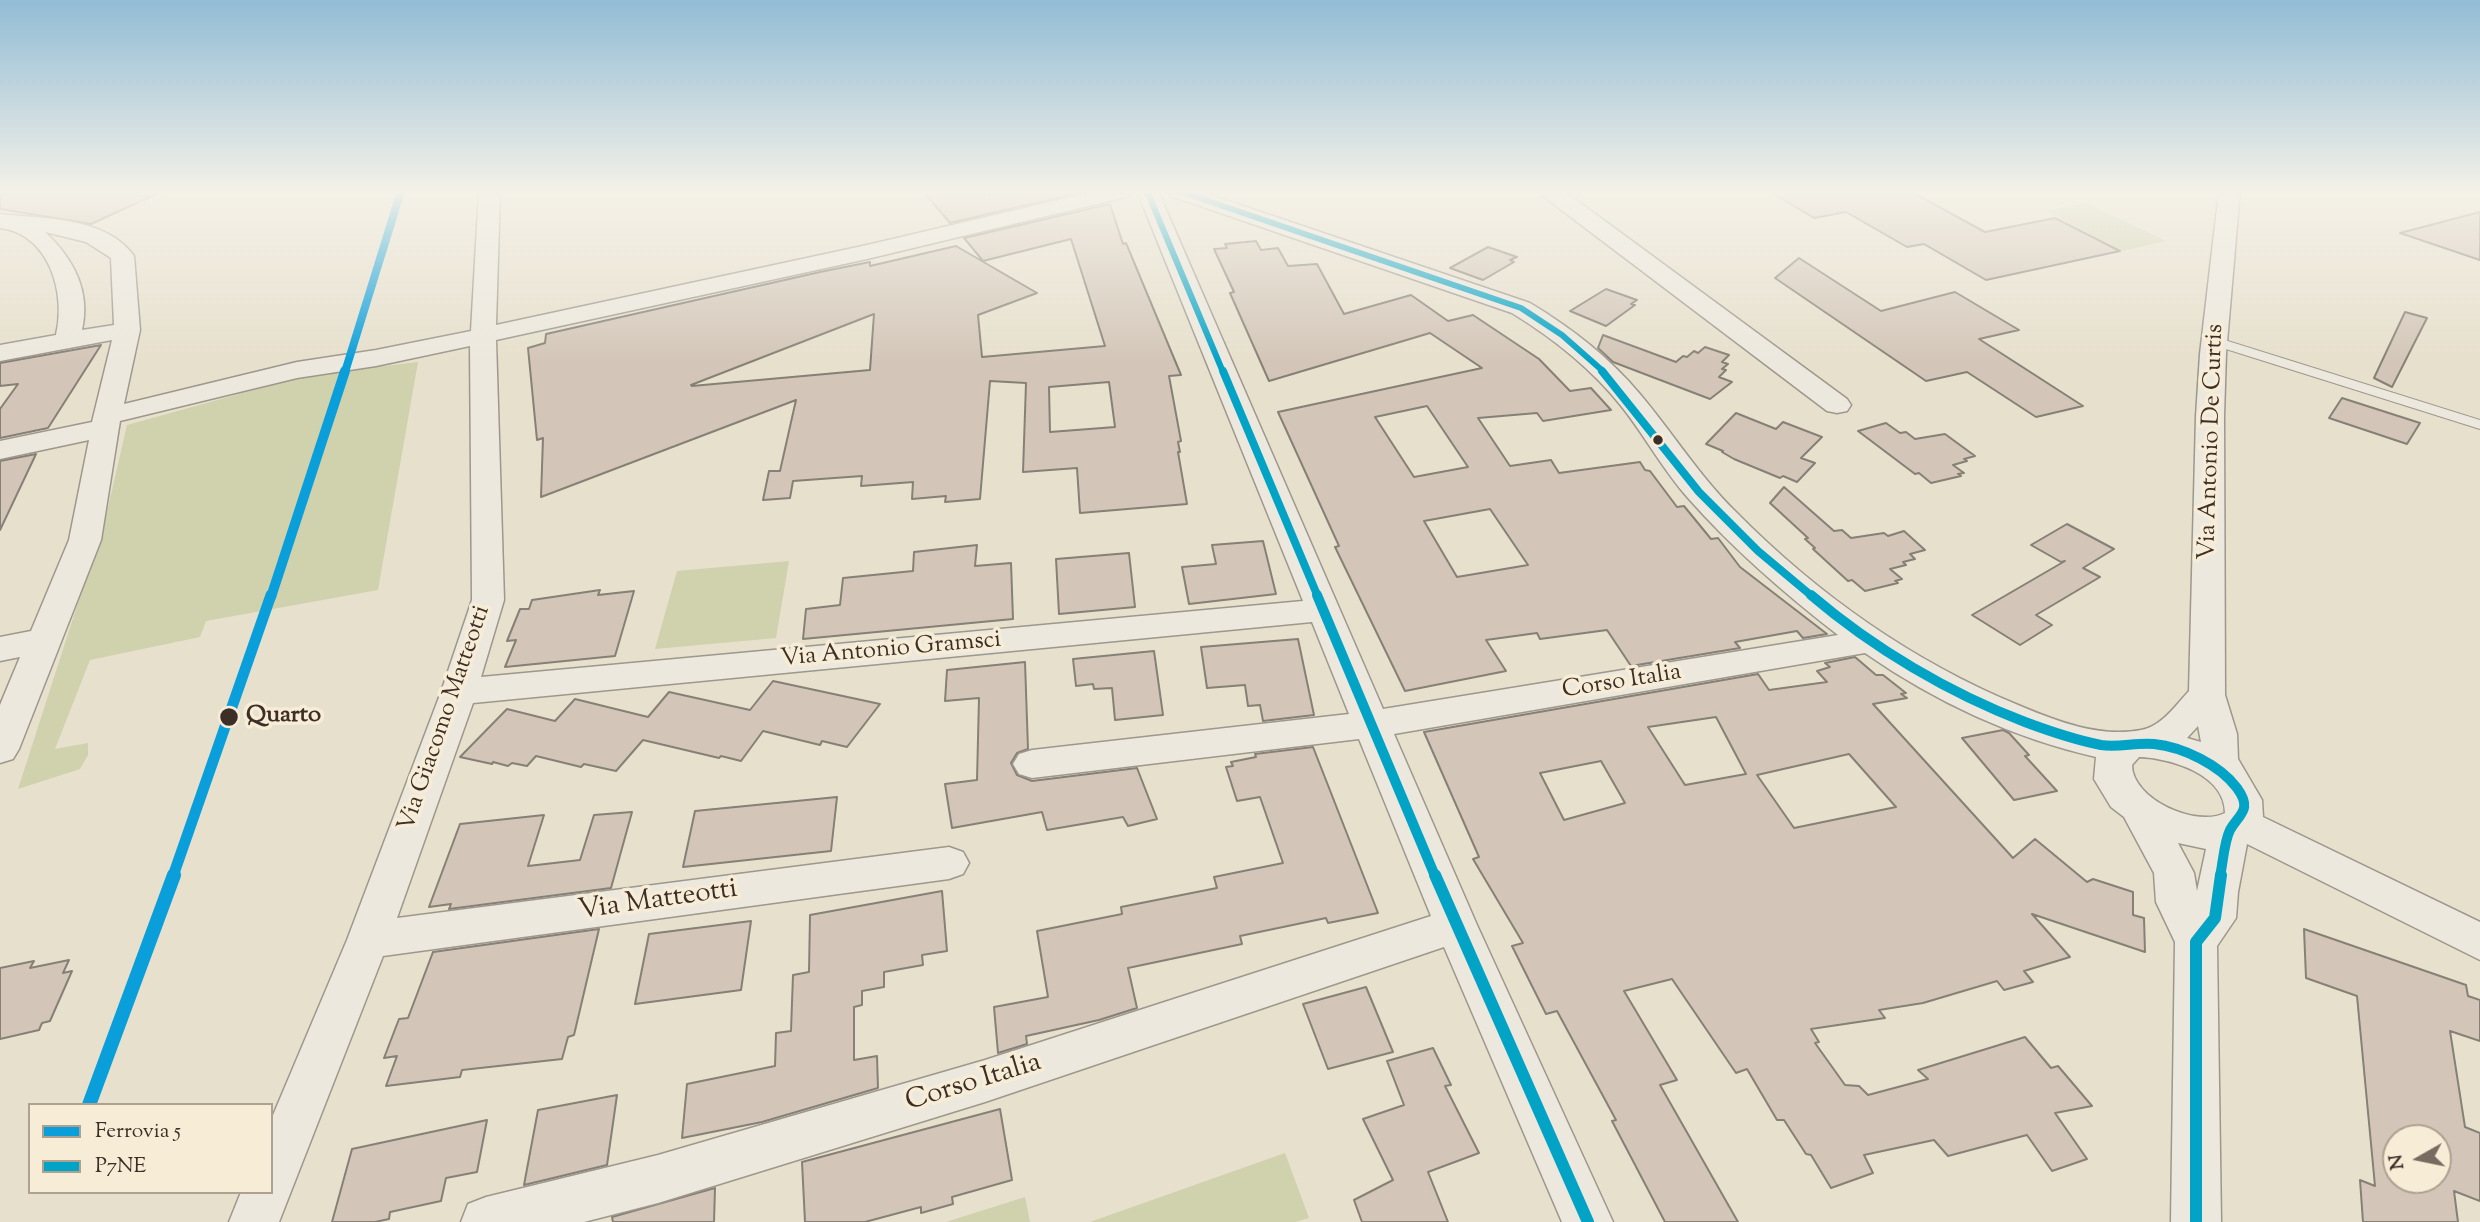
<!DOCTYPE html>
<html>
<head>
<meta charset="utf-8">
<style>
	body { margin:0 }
	#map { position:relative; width:2480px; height:1222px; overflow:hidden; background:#e7e0cd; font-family:"Sorts Mill Goudy",serif }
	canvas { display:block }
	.legend { position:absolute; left:28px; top:1103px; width:245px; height:91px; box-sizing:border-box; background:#f7edd7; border:2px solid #ada191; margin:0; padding:9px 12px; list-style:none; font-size:21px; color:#3d2e27 }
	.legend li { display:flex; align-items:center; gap:14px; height:35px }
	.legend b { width:35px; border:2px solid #ada191 }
	.north { position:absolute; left:2382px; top:1124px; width:70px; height:70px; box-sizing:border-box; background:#f7edd7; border:2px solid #ada191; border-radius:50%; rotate:261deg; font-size:19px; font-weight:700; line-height:28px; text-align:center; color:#3d2e27 }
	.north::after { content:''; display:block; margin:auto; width:24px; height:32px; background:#786c61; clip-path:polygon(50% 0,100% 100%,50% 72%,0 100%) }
</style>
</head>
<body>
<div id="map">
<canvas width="2480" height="1222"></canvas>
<ul class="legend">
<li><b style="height:9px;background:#0a9eda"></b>Ferrovia 5</li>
<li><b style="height:9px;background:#03a3c6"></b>P7NE</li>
</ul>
<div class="north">N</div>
</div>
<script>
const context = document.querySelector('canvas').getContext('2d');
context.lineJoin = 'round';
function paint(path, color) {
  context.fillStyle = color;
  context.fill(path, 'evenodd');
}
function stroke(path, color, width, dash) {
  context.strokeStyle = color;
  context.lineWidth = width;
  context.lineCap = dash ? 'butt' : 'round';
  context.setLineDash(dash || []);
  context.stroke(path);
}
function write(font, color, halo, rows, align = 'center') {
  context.font = font + ' "Sorts Mill Goudy",serif';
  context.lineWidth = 7;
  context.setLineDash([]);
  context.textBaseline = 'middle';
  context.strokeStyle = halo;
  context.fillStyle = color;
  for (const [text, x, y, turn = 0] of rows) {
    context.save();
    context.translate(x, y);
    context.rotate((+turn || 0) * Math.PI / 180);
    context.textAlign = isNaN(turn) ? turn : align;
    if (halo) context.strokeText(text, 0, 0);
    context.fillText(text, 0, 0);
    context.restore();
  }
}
const green = new Path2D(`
	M2086,203L2166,241L2123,251L2046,211Z
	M418,362L378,590L206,621L200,637L90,660L55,749L88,743V755L80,769L18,789L106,516L127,425L286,381L334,372Z
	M789,561L776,638L655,649L677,571Z
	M1285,1153L1309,1218L1295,1222H1090Z
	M1025,1197L1030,1222H946Z`);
const building = new Path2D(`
	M21,191H163L91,224L0,209V195Z
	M923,191H987L991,195L1010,191H1087L950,223Z
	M1769,191H1910L1985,232L2055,218L2120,251L1986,280L1924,244L1907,247L1846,212L1814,218Z
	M1110,204L1123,244L1126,243L1181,375L1169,376L1181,441L1178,442L1180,452H1178L1187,504L1080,513L1077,468L1023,472L1026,383L990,381L980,499L945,502L946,496L912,499L913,482L861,486L862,476L793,481L790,498L763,500L769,471H780L796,400L541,497L543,438L537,440L528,348L545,343L546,334L820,272L870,262V266L956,246L1037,293L978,315L982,357L1105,346L1071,239L983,261L964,238ZM874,314L870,370L692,386L691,385ZM1109,382L1115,427L1050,432L1049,387Z
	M2480,212V260L2400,233Z
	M1256,241L1261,250L1278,248L1288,266L1317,264L1344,314L1411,295L1448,321L1473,315L1539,359L1570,391L1591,388L1611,410L1543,421L1537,413L1478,418L1510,466L1551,460L1559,473L1640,462L1645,470L1650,471L1677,507L1684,506L1711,539L1718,538L1740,567L1827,634L1803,638L1797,631L1735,642L1740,648L1631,666L1607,630L1540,639L1537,633L1486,640L1506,671L1405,691L1335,547L1339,546L1278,412L1482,368L1430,333L1269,381L1230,293L1234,292L1214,249L1227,248L1225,244ZM1427,406L1468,467L1414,477L1375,417ZM1490,509L1528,565L1457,577L1424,521Z
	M1488,247L1517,257L1510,260L1514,262L1483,280L1450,268Z
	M1799,258L1881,311L1955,292L2019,330L1979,339L2083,406L2036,417L1967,372L1926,381L1775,278Z
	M1606,289L1637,300L1631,304L1635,305L1606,326L1570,311Z
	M2405,312L2427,318L2392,387L2374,378Z
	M1603,335L1676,362L1683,356L1687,357L1694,351L1698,353L1705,347L1729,355L1722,362L1728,364L1722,369L1726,370L1719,377L1732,382L1710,399L1613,362L1598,348Z
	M101,345L48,428L0,438V409L18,384L0,386V363Z
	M2342,398L2420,423L2407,444L2329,418Z
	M1736,413L1776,429L1783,422L1822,437L1801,458L1815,463L1797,482L1783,476L1780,478L1734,459L1722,452L1723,451L1706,444Z
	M1886,423L1900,433L1906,432L1915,439L1945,434L1975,456L1964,459L1967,461L1953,465L1964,473L1958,474L1961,476L1931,483L1919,473L1915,474L1858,431Z
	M36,454L0,530V461Z
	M1784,487L1834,531L1842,530L1851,538L1884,533L1888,536L1904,531L1925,550L1910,554L1915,559L1903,562L1906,565L1890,569L1902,579L1895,581L1898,583L1865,591L1852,580L1848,581L1813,549L1815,548L1805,539L1808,538L1770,503Z
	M2067,524L2114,549L2083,568L2100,577L2036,615L2052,625L2020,645L1972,615L2065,561L2061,562L2031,545Z
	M1263,541L1276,594L1189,604L1182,567L1216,564L1212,545Z
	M977,545L975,566L1011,563L1013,619L803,639L806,609L840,605L843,578L913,571L914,552Z
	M1129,553L1135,607L1059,614L1056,559Z
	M600,590L598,595L634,591L615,656L505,667L516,640L507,641L520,609H529L532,600Z
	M1298,639L1314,715L1263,721L1260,705L1248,706L1245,685L1207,688L1201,647Z
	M1154,651L1163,715L1115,720L1112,688L1094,689L1093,684L1076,686L1073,659Z
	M1855,657L1876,675H1883L1906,693L1901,694L1907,698L1873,704L2013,858L2035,839L2087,882L2093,879L2133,892V915L2144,918L2145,952L2032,914L2070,957L2024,971L2033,982L2004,990L1997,981L1923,1003L1879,1010L1885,1018L1811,1029L1819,1042L1815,1043L1845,1085L1859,1086L1868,1095L1928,1079L1918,1070L2025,1037L2051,1068L2058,1066L2092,1106L2055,1113L2087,1159L2052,1171L2027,1135L1948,1156L1934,1140L1864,1155L1873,1173L1831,1188L1811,1155L1806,1154L1784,1120H1777L1747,1069L1736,1073L1672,979L1624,991L1677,1080L1660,1085L1738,1222H1665L1612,1121L1616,1120L1557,1011L1546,1014L1512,946L1523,943L1473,859L1479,857L1424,732L1758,674L1769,690L1827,682L1817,671L1830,667L1825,663ZM1716,717L1746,774L1685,785L1648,727ZM1849,754L1896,807L1794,828L1757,775ZM1601,761L1625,803L1564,820L1540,773Z
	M1025,662L1028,749L1017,753L1011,763L1017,775L1032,781L1137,768L1157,819L1128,826L1123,817L1047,830L1042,812L952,828L945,784L977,780L979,698L945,701L947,670Z
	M773,681L880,704L847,747L822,741L820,745L763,731L741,761L721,756L719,758L643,740L616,771L584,764L581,767L536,756L527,766L512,763L508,766L493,762L492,764L460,757L507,709L555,721L575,699L648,717L669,692L750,710Z
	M2003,730L2009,733L2029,755L2025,756L2057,791L2014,800L1962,738Z
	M1313,747L1378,913L1328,923L1326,918L1240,936L1242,944L1128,968L1137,1008L1099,1020L1026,1036L1027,1044L998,1053L994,1007L1048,997L1037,931L1122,914L1121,907L1217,888L1214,877L1283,863L1260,797L1237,801L1226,767L1233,766L1231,762L1256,757L1255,754Z
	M837,797L831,851L683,867L695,811Z
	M632,812L611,888L449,909L451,904L429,907L460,824L544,815L528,866L580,860L594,815Z
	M942,891L947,951L922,955L923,965L884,972V987L862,991V1005L854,1007V1060L877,1056L878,1088L762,1122L682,1138L687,1084L775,1066L776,1033L791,1031L793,975L809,972L810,915Z
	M751,921L741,990L635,1004L649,934Z
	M599,929L574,1035L568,1037L562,1059L462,1070L460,1077L386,1086L397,1056L384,1058L399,1019L408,1018L433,952Z
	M2304,929L2466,985L2468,996L2480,1000V1041L2450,1031L2465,1127L2480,1133V1201L2454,1191L2458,1222H2363L2360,1180L2375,1186L2357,996L2306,978ZM2396,1138H2438V1180H2396Z
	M69,960L63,973L72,971L50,1021L42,1023L39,1030L0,1039V968L34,961L30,968Z
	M1366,987L1393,1052L1328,1069L1303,1004Z
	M1433,1048L1451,1085L1445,1086L1479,1153L1428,1172L1448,1222H1362L1354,1200L1393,1180L1363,1119L1404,1105L1387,1061Z
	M617,1095L607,1165L524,1185L538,1110Z
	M1000,1109L1012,1180L952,1197L953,1204L921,1213V1207L865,1222H805L802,1162Z
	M487,1120L477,1172L446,1178L441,1201L390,1212L389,1219L375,1222H332L352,1149Z
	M715,1188L714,1222H613L612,1217Z`);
const lane = new Path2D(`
	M2215,337L2480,420V429L2210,344L2208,341Z`);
const street = new Path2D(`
	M479,191H500L496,325L867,245L1097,191H1133L1130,196L867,259L496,340L504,600L481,677L1303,601L1137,191H1158L1383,709L1838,635C1785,594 1733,549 1688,498C1663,470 1645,436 1622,407C1592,369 1553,338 1512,313L1171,196L1168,191H1199L1530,303C1570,327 1609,357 1639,393C1673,433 1699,476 1736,512C1817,594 1912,661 2018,705C2056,721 2099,738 2141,730C2161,727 2176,705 2189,691L2196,416L2200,354L2219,191H2240L2226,354L2224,416L2225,695L2237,734L2238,759L2262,800L2263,817L2480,922V960L2247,844L2238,892L2236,918L2217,946L2221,1222H2171L2175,942L2156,902L2154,873L2124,817L2111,807L2094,779L2096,757C2013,738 1934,701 1865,653L1394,734L1477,925L1613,1222H1562L1444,947L985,1102L658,1203L584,1222H461L468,1204L486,1197L658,1155L985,1060L1431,916L1359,739L1032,778L1019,774L1013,764L1019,754L1032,750L1349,714L1312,622L473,703L397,918L949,847L963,852L969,863L963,874L949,879L383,956L279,1222H229L241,1192H271V1120L347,940L441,692L472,600L470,346L376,366L297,378L120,421L101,540L19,749L13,759L0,763V705L20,657L0,661V637L31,631L69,540L89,440L0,459V441L92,422L112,340L0,361V345L56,335C66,294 50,234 0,228V214C42,219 106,216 134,256L140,330L124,404L297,362L376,350L471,331ZM45,232L86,242L111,258L114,325L82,330C91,291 73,258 45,232ZM2198,726L2201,742L2187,738ZM2139,757C2170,758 2225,774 2225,813C2196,828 2132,799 2132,765ZM2178,843L2206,849L2197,891L2194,873Z
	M1541,191H1564L1847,399L1851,405L1847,411L1837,413L1827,411L1543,196Z`);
const bus1Far3 = new Path2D(`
	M1147,191L1223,372
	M1179,191L1521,308L1562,335L1604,372`);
const bus1Far2 = new Path2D(`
	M1223,371L1318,597
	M1602,371L1699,492L1758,551L1813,597`);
const bus1Far1 = new Path2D(`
	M1317,595L1435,876
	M1811,595C1873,648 1949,693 2025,722C2049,731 2076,740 2101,745C2118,748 2137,742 2154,744C2183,747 2220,765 2237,788C2253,810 2239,814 2230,830C2224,842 2223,863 2220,876`);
const bus1 = new Path2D(`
	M1435,875L1588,1222
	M2196,1222V942L2215,918L2221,875`);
const rail1Far3 = new Path2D(`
	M345,372L401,191`);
const rail1Far2 = new Path2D(`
	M271,597L345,371`);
const rail1Far1 = new Path2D(`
	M173,876L271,595`);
const rail1 = new Path2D(`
	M89,1105L174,875`);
const markers = [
	[1658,440,6,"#3d2e27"],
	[229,717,10,"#3d2e27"]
];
const streetNames = [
	["Via Antonio De Curtis",2213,442,-88],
	["Via Antonio Gramsci",891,651,-5],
	["Corso Italia",1622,683,-9],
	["Via Giacomo Matteotti",446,719,-71]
];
const stopNames = [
	["Quarto",246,717]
];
const nearStreetnames = [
	["Via Matteotti",658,902,-8],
	["Corso Italia",974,1084,-17]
];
paint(green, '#d0d1ad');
paint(building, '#d3c6b8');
stroke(building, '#868076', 2);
stroke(lane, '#9d978c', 2);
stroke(street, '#9d978c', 3);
paint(lane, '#ece8de');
paint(street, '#ece8de');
stroke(bus1Far3, '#03a3c6', 6);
stroke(bus1Far2, '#03a3c6', 8);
stroke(bus1Far1, '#03a3c6', 10);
stroke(bus1, '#03a3c6', 12);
stroke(rail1Far3, '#0a9eda', 8);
stroke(rail1Far2, '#0a9eda', 10);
stroke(rail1Far1, '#0a9eda', 11);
stroke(rail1, '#0a9eda', 14);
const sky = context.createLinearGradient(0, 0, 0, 362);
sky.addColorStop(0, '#92bcd5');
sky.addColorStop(0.53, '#f4f1e8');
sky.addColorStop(1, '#f4f1e800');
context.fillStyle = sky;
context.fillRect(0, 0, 2480, 362);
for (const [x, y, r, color] of markers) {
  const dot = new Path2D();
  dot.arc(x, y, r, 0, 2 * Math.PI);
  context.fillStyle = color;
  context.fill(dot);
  stroke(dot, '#f7edd7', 2.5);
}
write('24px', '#3d2e27', '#f7edd7', streetNames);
write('bold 24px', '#3d2e27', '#f7edd7', stopNames, 'left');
write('28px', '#3d2e27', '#f7edd7', nearStreetnames);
</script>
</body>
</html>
